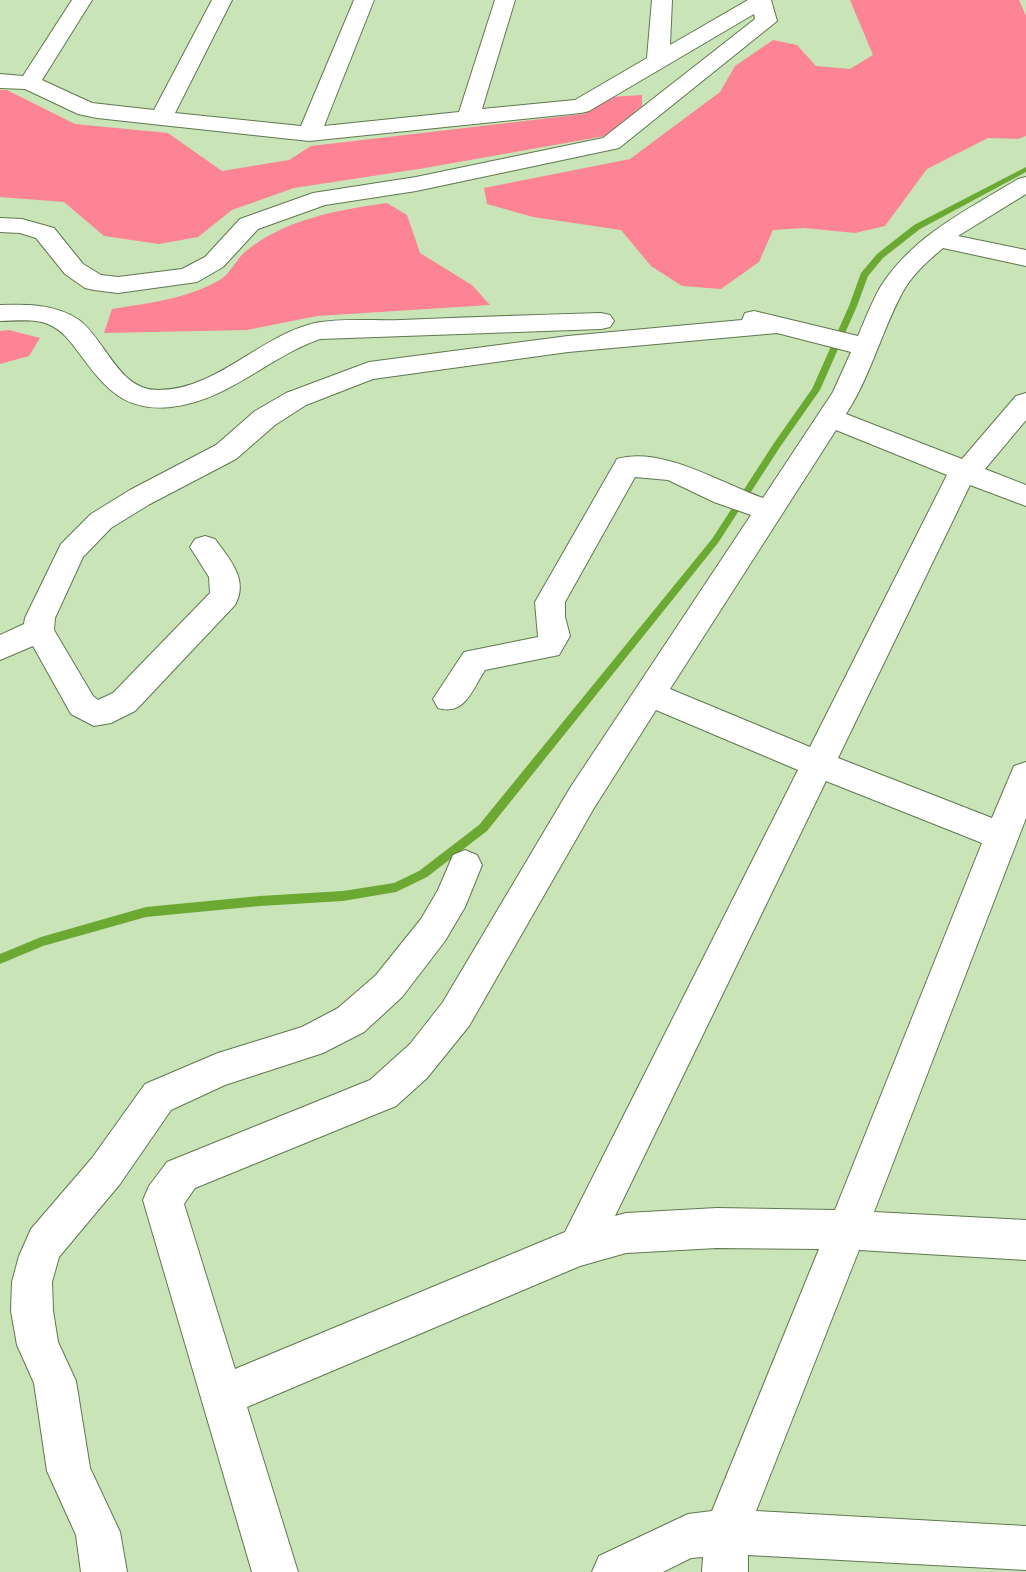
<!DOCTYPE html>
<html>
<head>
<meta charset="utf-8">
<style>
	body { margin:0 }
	canvas { display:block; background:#c9e4b7 }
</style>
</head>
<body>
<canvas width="1026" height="1572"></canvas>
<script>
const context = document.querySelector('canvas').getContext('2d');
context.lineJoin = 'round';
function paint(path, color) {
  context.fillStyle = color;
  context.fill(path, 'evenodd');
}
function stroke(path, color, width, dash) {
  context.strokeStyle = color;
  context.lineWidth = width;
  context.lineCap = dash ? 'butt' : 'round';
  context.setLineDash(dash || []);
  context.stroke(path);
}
const green = new Path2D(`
	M850,0H1019L1026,16V136L1018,139L988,138L927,169L885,226L855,233L804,228L773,230L759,262L721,289L682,286L651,266L621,230L533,217L487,204L484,188L630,159L720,92L735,66L773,40L797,45L816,66L850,69L873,55Z
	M0,90H7L75,124L168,133L222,171L289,160L311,146L584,114L610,97L642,95V106L605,136L425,168L294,188L232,210L198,237L159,244L104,236L64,202L0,197Z
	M387,203L407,215L420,253L472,285L490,305L317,316L247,330L104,333L112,309C149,303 185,299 218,281C230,275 236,259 246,251C286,219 337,210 387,203Z
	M9,330L40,338L29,356L0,364V331Z`);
const stream = new Path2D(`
	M1026,167V172L920,229L883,258L868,276L857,306L820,390L780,447L718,543L487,831L427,877L396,892L343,901L260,906L146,917L43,946L0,964V954L41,937L146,907L260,896L343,891L394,883L419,871L479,825L712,539L774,443L812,389L849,306L861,273L877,254L914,225Z`);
const minor = new Path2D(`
	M72,0H92L42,80L92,103L154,110L212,0H232L175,113L301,126L354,0H374L324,126L459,112L495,0H515L482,109L575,100L647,58L652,0H672L670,45L748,0H771L777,21L619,148L416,191L325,205L258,229L223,267L197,282L118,293L94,290L85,288L65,274L36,238L20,233L0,232V218L22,219L54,228L83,264L101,275L118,277L182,269L205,257L240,219L313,193L416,177L603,138L755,19L754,14L589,111L581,113L309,141L97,118L78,114L25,89L0,88V74L23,76Z
	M1026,177V194L958,236L1026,250V266L943,248C929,260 915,272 905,288C882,328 872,374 846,414L962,459L1016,396L1026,393V420L985,469L1026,485V506L970,485L838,758L992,818L1014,766L1026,762V818L874,1212L1026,1220V1260L859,1250L756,1511L1026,1526V1570L748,1555V1572H702L703,1557L691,1558L663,1572H592L599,1556L688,1514L712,1511L819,1249L717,1248L626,1253L580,1266L247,1407L298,1572H252L143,1200L149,1186L167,1162L370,1080L410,1044L443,1002L570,788L751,515L714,502L668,480L635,477L565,602V617L570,636L559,655L485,670C472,690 465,716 438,708L433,699L464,652L538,637L535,602L617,459C662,446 720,483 763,498L833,392L851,352L777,333L568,352L373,379L306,405L275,425L236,459L150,504L111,528L83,557L55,618L54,630L93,696L98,700L113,693L210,593L209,577L190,547L195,539L205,536L215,539C230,560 249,580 235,605L135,711L111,723L94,726L71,714L33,646L0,660V635L24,624L25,618L61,544L91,514L130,490L216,445L255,411L286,393L369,362L568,336L742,320L745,313L754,311L858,336C865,320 872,301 881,286C914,235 967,210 1018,179ZM836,430L947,475L810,747L670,689ZM656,710L798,770L565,1232L235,1369L184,1204L195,1188L396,1106L427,1078L469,1026L594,808ZM826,781L982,843L835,1210L717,1208L626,1213L615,1216Z
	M0,305C26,304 57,304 79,320C106,340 118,390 158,390C217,390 259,336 315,323C340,318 375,321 401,320C468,317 534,315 601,313L610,315L614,321L610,327L601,329L320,339C268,357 228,401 171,407C124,412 105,388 79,353C71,342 63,331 50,325C35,318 16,321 0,321Z
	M465,850L477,855L482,865L465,907L445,941L402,997L364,1032L323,1053L225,1085L171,1110L120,1184L59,1257L52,1282L53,1311L58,1342L76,1381L90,1468L120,1532L127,1572H81L76,1535L47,1471L34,1383L17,1345L11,1311L12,1282L19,1256L31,1229L92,1158L145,1084L218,1053L302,1027L338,1008L376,975L421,919L438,890L453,855Z`);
paint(green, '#fc8494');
paint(stream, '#6ca933');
stroke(minor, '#60784f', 2);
paint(minor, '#fff');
</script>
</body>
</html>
